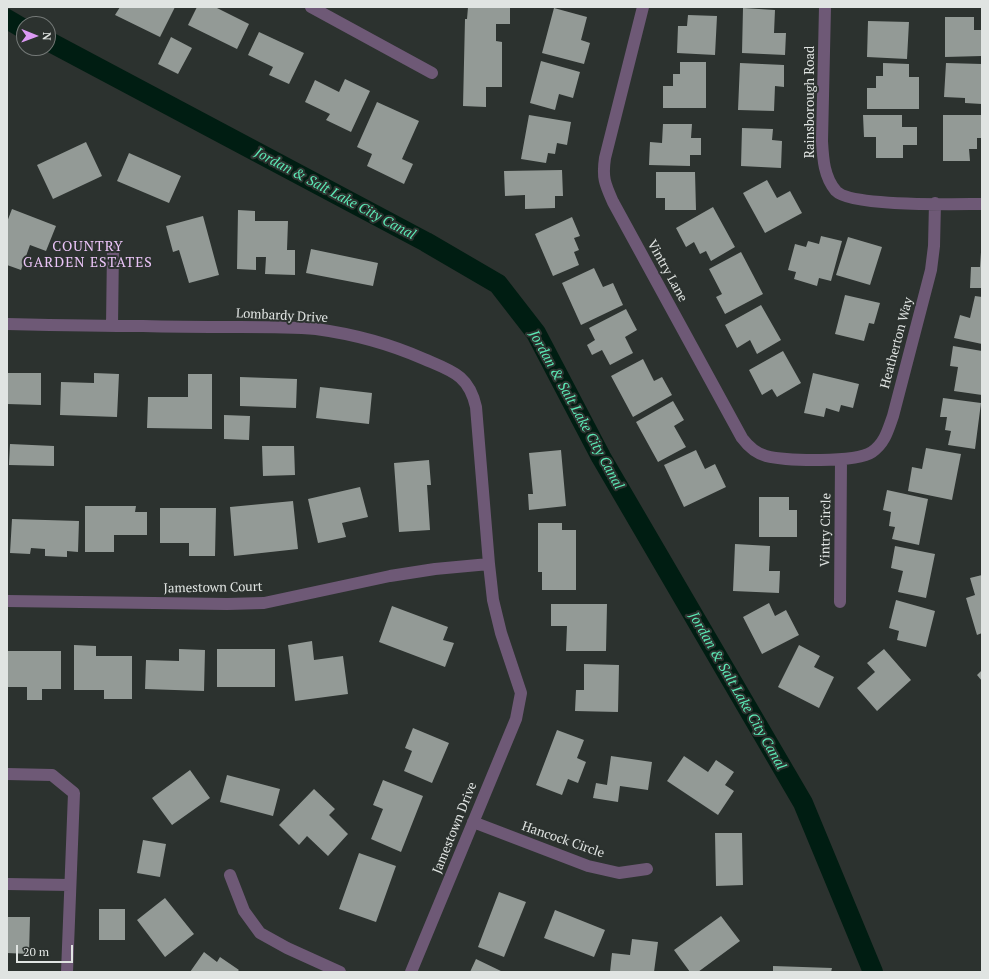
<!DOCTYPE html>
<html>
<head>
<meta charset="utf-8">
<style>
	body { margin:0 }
	#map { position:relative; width:989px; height:979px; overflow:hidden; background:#2c322f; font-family:"PT Serif",serif }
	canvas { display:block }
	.frame { position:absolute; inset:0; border:8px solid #e0e4e2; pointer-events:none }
	.north { position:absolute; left:16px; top:16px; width:40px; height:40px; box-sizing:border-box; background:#2c322f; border:1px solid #747977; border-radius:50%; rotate:91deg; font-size:11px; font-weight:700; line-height:16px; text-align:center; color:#e0e4e2 }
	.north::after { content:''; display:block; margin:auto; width:14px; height:18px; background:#dc99f4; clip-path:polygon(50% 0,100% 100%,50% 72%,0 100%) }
	.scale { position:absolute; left:16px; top:945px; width:57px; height:18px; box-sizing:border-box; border:2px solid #e0e4e2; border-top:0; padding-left:5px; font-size:12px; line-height:14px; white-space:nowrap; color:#e0e4e2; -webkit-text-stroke:3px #2c322f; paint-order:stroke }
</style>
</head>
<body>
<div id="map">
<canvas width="989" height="979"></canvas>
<div class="frame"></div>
<div class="north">N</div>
<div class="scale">20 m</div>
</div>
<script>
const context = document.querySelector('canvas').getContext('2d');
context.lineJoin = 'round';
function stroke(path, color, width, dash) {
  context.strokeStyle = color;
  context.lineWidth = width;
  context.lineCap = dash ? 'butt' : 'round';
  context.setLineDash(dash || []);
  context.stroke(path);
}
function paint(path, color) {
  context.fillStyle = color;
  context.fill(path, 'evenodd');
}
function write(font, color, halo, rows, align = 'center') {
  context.font = font + ' "PT Serif",serif';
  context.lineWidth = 4;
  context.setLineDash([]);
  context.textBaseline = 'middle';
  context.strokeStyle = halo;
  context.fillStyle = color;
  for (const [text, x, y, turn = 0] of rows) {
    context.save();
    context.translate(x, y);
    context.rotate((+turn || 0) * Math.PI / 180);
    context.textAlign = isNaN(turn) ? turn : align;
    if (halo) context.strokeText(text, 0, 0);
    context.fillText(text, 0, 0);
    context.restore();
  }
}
const canal = new Path2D(`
	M7,19L24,29
	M48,41L426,242L498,284L536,333L601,457L803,803L873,972`);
const building = new Path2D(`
	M120,7H175L160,37L115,15Z
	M197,7H215L249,24L237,49L188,25Z
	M468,7H510V24H496V41L502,42V87H486V107L463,106L465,19H467Z
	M554,8L587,17L581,40L590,43L584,64L542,53Z
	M743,8L775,10L774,33H786L785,55L742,53Z
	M688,15L717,16L715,55L677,53L678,26H687Z
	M945,17H974V30H982V56L945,57Z
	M868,21L909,22L907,59L867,57Z
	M259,32L304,53L289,84L269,75L273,67L248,55Z
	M171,37L192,48L178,74L158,64Z
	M541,61L580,72L573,98L559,94L555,110L530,103Z
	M680,62H706V108H663V86H673V74H680Z
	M740,63L784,65V87L775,86L774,111L738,110Z
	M883,63L909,64V77H919V109H867V88H876V76H883Z
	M946,63L982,64V104L965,103V98L944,97Z
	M345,79L370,91L351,132L326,120L330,114L305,102L315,80L339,92Z
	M377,102L419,121L402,159L413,164L404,184L367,166L372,154L357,147Z
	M529,115L571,122L567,145L557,143L555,154L548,153L546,163L521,159Z
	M863,115H902V127H917V145H903V158H876V137H864Z
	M943,115H982V138H977V149H969L970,161H943Z
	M663,124H692L691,138H701V155H690V166L649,165L650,142L662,143Z
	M742,128L773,129L772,140L782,141L781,168L741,166Z
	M86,142L102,176L53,199L37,165Z
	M129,153L181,176L169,203L117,181Z
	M562,170L563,196H555V208L525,209V195L505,196L504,171Z
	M656,172H695L696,210H665V198H656Z
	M767,180L777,198L790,191L802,213L765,233L743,193Z
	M713,207L735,247L711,261L706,251L700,254L694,242L686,247L676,228Z
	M12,209L56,226L46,251L30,245L21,270L7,265V222Z
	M238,210L255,211V221H288L287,250H295V275L265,274L266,257H256V270L237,269Z
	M203,216L219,275L189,283L179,250L173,252L166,226Z
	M572,217L580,236L574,238L579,250L574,252L579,265L553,276L535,234Z
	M821,236L842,241L831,281L819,278L817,286L794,279L796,272L788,270L795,244L806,247L808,241L819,244Z
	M848,237L882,247L870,285L836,275Z
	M311,249L378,263L373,286L306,273Z
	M741,252L763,294L725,314L716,297L722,294L709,269Z
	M981,252H982V288H970L971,267H980Z
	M594,268L603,287L613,283L623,305L581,325L562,283Z
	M845,295L880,303L874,324L869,323L864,341L835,334Z
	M975,296L982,297V344L954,338L960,315L970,318Z
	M761,305L781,340L757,354L750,340L737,348L725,325Z
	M626,309L637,330L625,337L633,353L610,365L602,350L592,355L587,345L595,340L589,328Z
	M953,346L982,351V395L954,391L958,367L950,366Z
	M783,351L801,383L777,397L772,389L762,395L749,370Z
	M643,359L654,381L662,377L672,395L633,417L611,376Z
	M7,373H41V405L7,404Z
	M94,373L119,374L117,417L60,415L61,382L94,383Z
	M813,373L859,384L853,408L841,405L839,412L826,408L824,417L804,413Z
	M188,374H212V429L147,428L148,397H188Z
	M240,377L297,379L296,408L240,406Z
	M320,387L372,393L369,424L316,418Z
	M943,398L981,403L975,449L948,445L951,431L945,430L947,417H940Z
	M673,401L684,420L674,426L686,447L658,462L636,422Z
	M224,415L250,416L249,440L224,439Z
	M10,444L54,446V466L9,465Z
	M262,446H294L295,475L263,476Z
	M926,448L961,454L952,500L908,491L912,467L922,469Z
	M561,450L566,506L529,510L528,494H533L529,453Z
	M696,450L705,469L715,464L726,487L684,507L664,465Z
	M429,460L431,485H427L430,530L399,532L394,463Z
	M360,487L368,517L342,523L346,537L318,543L308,499Z
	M887,490L928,499L919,545L892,539L895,527L889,526L891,512L883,510Z
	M759,497H789V510H797V537H759Z
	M293,501L298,549L234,556L230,507Z
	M85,506H136L135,512H147V535H114V552H85Z
	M160,508H216L215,556H189V543H160Z
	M12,519L79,521L78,552L67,551V557L45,556V549L31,548L30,554L10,553Z
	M538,523H562V530H576V590H542V572H538Z
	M735,544L770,546L769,571H780L779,593L733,591Z
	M895,546L935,554L926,598L898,592L903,571L891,568Z
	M982,575V633L977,635L966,598L975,595L970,578Z
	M896,600L935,611L926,647L897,640L899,631L889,628Z
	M769,603L775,616L786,610L799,635L762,654L743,617Z
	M551,604H607L606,651H566L567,626H551Z
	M392,606L448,627L443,640L454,643L445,667L379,642Z
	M312,641L314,660L343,656L348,694L295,701L288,645Z
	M74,645L96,646V656H132V699H104V690H74Z
	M799,645L820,656L814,667L834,677L819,708L778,687Z
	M179,649L205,650L204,691L145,689L146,660L179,661Z
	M217,649H275V687H217Z
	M884,649L911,680L877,711L857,688L875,672L867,663Z
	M7,651H61V689H42V700H27V687H7Z
	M584,664L619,665L618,712L575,711L576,690H584Z
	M982,670V681L977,675Z
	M413,728L449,743L432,783L404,771L412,751L405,748Z
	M557,730L584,740L577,758L586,762L578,783L568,779L562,795L536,785Z
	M611,756L652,762L648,790L620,786L618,802L593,798L596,783L607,785Z
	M684,756L708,772L716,760L734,772L725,785L734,791L718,815L667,781Z
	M190,770L210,798L172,825L152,798Z
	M227,775L280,789L273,816L220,802Z
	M383,780L423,796L401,852L371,839L383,809L373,805Z
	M314,789L335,809L329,815L348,834L328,856L307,836L299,845L279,825Z
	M715,833H742L743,885L716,886Z
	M143,840L166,844L160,877L137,873Z
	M359,853L396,866L376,922L339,909Z
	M499,892L526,902L504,957L478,947Z
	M165,898L194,934L165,957L137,920Z
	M99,909H125V940H99Z
	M555,910L605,930L594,957L544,938Z
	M721,916L740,941L698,972H690L674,950Z
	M7,917H30L29,954L7,953Z
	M632,939L658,942L654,972H610L612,953L630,955Z
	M204,952L217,962L220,957L239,970L237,972H190Z
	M476,959L503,972H470Z
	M773,966L832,968L831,972H773Z`);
const minor = new Path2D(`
	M311,7L432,73
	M643,7L605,158C602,178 605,184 613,202L742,438C748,446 755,453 766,456C786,461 856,463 872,452C885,443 888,430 893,416L931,270L934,246L935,203
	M825,7L822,141C823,159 824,177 836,191C851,207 956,204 982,204
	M7,324C52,325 98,326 143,326C176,327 208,327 240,327C265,327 291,327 316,329C353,334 390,344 424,359C452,371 469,375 476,407L489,564L493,600L501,633L521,693L516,719L411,972
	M112,326L113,248
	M7,601L227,604L264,603L390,576L435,569L489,564
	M840,602L841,460
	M7,774L52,775L74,793L67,972
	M473,822L588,866L619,873L647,869
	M230,875L244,911L260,933L287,948L340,972
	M7,884L70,885`);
const streetNames = [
	["Rainsborough Road",810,102,-90],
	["Vintry Lane",667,271,61],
	["Lombardy Drive",282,316,3],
	["Heatherton Way",897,343,-75],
	["Vintry Circle",826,530,-89],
	["Jamestown Court",213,588,-1],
	["Jamestown Drive",455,828,-68],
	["Hancock Circle",563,840,19]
];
const waterNames = [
	["Jordan & Salt Lake City Canal",335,194,28],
	["Jordan & Salt Lake City Canal",576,410,61],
	["Jordan & Salt Lake City Canal",737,691,60]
];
const neighbourhoodNames = [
	["COUNTRY",88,247],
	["GARDEN ESTATES",88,263]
];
stroke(canal, '#001d12', 20);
paint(building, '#939a96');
stroke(minor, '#6e5976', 12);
write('13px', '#e0e4e2', '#2c322f', streetNames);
write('italic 14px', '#5ce9b5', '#2c322f', waterNames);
context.letterSpacing = '1px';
write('14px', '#ebc5f8', '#2c322f', neighbourhoodNames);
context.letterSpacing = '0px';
</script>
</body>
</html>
